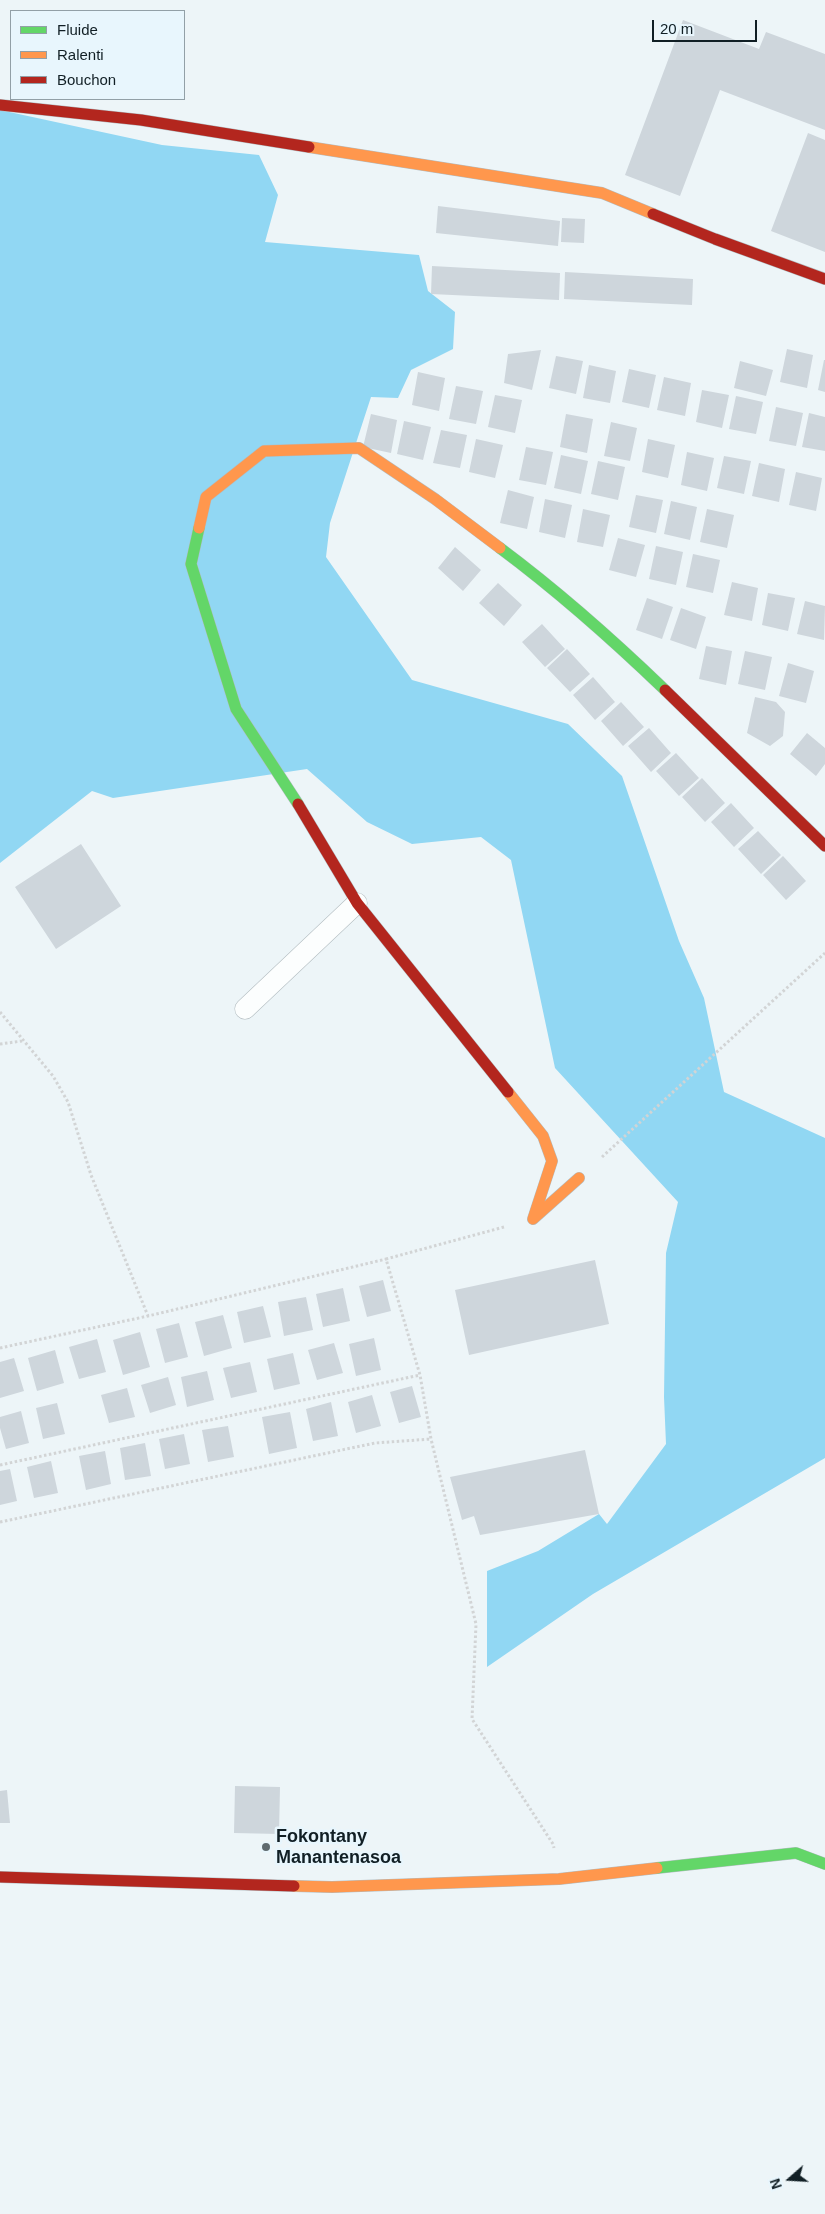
<!DOCTYPE html>
<html>
<head>
<meta charset="utf-8">
<style>
	body { margin:0 }
	#map { position:relative; width:825px; height:2214px; overflow:hidden; background:#edf5f8; font-family:Helvetica,sans-serif }
	canvas { display:block }
	.legend { position:absolute; left:10px; top:10px; width:175px; height:90px; box-sizing:border-box; background:#e8f6fd; border:1px solid #92a0a7; margin:0; padding:6px 9px; list-style:none; font-size:15px; color:#111f25 }
	.legend li { display:flex; align-items:center; gap:10px; height:25px }
	.legend b { width:25px; border:1px solid #92a0a7 }
	.north { position:absolute; left:765px; top:2154px; width:50px; height:50px; -webkit-text-stroke:4px #e8f6fd; paint-order:stroke; rotate:251deg; font-size:14px; font-weight:700; line-height:20px; text-align:center; color:#111f25 }
	.north::after { content:''; display:block; margin:auto; width:18px; height:22px; background:#111f25; clip-path:polygon(50% 0,100% 100%,50% 72%,0 100%) }
	.scale { position:absolute; left:652px; top:20px; width:105px; height:22px; box-sizing:border-box; border:2px solid #111f25; border-top:0; padding-left:6px; font-size:15px; line-height:18px; white-space:nowrap; color:#111f25; -webkit-text-stroke:4px #e8f6fd; paint-order:stroke }
</style>
</head>
<body>
<div id="map">
<canvas width="825" height="2214"></canvas>
<ul class="legend">
<li><b style="height:6px;background:#63d668"></b>Fluide</li>
<li><b style="height:6px;background:#ff974d"></b>Ralenti</li>
<li><b style="height:6px;background:#b3261e"></b>Bouchon</li>
</ul>
<div class="north">N</div>
<div class="scale">20 m</div>
</div>
<script>
const context = document.querySelector('canvas').getContext('2d');
context.lineJoin = 'round';
function paint(path, color) {
  context.fillStyle = color;
  context.fill(path, 'evenodd');
}
function stroke(path, color, width, dash) {
  context.strokeStyle = color;
  context.lineWidth = width;
  context.lineCap = dash ? 'butt' : 'round';
  context.setLineDash(dash || []);
  context.stroke(path);
}
function write(font, color, halo, rows, align = 'center') {
  context.font = font + ' Helvetica,sans-serif';
  context.lineWidth = 5;
  context.setLineDash([]);
  context.textBaseline = 'middle';
  context.strokeStyle = halo;
  context.fillStyle = color;
  for (const [text, x, y, turn = 0] of rows) {
    context.save();
    context.translate(x, y);
    context.rotate((+turn || 0) * Math.PI / 180);
    context.textAlign = isNaN(turn) ? turn : align;
    if (halo) context.strokeText(text, 0, 0);
    context.fillText(text, 0, 0);
    context.restore();
  }
}
const forest = new Path2D(`
	M0,110L162,145L259,155L278,195L265,242L419,255L428,291L455,312L453,349L411,370L398,398L371,397L330,523L326,557L412,680L568,724L622,776L679,941L704,998L724,1092L825,1138V1458L593,1594L487,1667V1571L538,1551L599,1514L607,1524L666,1444L664,1397L666,1253L678,1202L555,1068L511,860L481,837L412,844L367,822L307,769L113,798L92,791L0,863Z`);
const building = new Path2D(`
	M683,20L759,49L766,32L825,54V130L720,90L680,196L625,175Z
	M808,133L825,140V252L771,231Z
	M438,206L560,221L558,246L436,233Z
	M562,218L585,219L584,243L561,242Z
	M432,266L560,273L559,300L431,294Z
	M565,272L693,279L692,305L564,299Z
	M787,349L813,355L807,388L780,382Z
	M541,350L532,390L504,383L508,354Z
	M556,356L583,361L576,394L549,388Z
	M824,360H825V392L818,390Z
	M740,361L773,370L766,396L734,388Z
	M589,365L616,371L610,403L583,398Z
	M629,369L656,375L649,408L622,402Z
	M418,372L445,378L439,411L412,405Z
	M664,377L691,383L685,416L657,410Z
	M456,386L483,391L476,424L449,419Z
	M702,390L729,395L722,428L696,422Z
	M495,395L522,400L515,433L488,427Z
	M736,396L763,402L756,434L729,429Z
	M776,407L803,413L796,446L769,441Z
	M809,413L825,417V451L802,447Z
	M371,414L397,420L391,453L363,447Z
	M566,414L593,419L587,453L560,447Z
	M404,421L431,427L423,460L397,454Z
	M611,422L637,428L630,461L604,456Z
	M441,430L467,435L460,468L433,463Z
	M476,439L503,445L495,478L469,472Z
	M648,439L675,445L668,478L642,472Z
	M526,447L553,452L546,485L519,480Z
	M687,452L714,458L707,491L681,485Z
	M561,455L588,461L581,494L554,488Z
	M724,456L751,461L744,494L717,488Z
	M598,461L625,467L618,500L591,494Z
	M759,463L785,469L779,502L752,496Z
	M796,472L822,478L816,511L789,505Z
	M508,490L534,497L527,529L500,523Z
	M636,495L663,500L656,533L629,527Z
	M545,499L572,505L565,538L539,532Z
	M671,501L697,507L690,540L664,534Z
	M583,509L610,515L603,547L577,542Z
	M707,509L734,515L727,548L700,542Z
	M618,538L645,545L636,577L609,570Z
	M656,546L683,552L676,585L649,579Z
	M455,547L481,570L463,591L438,568Z
	M693,554L720,560L713,593L686,587Z
	M732,582L758,588L752,621L724,615Z
	M498,583L522,605L504,626L479,603Z
	M768,593L795,598L788,631L762,625Z
	M647,598L673,607L662,639L636,630Z
	M805,601L825,606L824,640L797,634Z
	M681,608L706,617L696,649L670,640Z
	M542,624L565,649L545,667L522,642Z
	M706,646L732,651L726,685L699,679Z
	M567,649L590,674L570,692L547,668Z
	M745,651L772,657L765,690L738,684Z
	M788,663L814,671L806,703L779,696Z
	M593,677L615,702L595,720L573,695Z
	M755,697L776,702L785,712L783,736L770,746L747,733Z
	M621,702L644,727L623,746L601,721Z
	M649,728L671,753L651,772L628,746Z
	M807,733L825,748V764L816,776L790,754Z
	M676,753L699,778L679,796L656,771Z
	M702,778L725,803L705,822L682,797Z
	M731,803L754,828L734,847L711,822Z
	M758,831L781,855L761,874L738,849Z
	M81,844L121,906L56,949L15,887Z
	M783,856L806,881L786,900L763,875Z
	M595,1260L609,1324L469,1355L455,1290Z
	M383,1280L391,1311L367,1317L359,1286Z
	M343,1288L350,1321L323,1327L316,1294Z
	M306,1297L313,1330L284,1336L278,1302Z
	M263,1306L271,1337L244,1343L237,1312Z
	M223,1315L232,1348L204,1356L195,1322Z
	M179,1323L188,1357L165,1363L156,1329Z
	M140,1332L150,1367L123,1375L113,1340Z
	M374,1338L381,1370L356,1376L349,1344Z
	M97,1339L106,1372L79,1379L69,1347Z
	M334,1343L343,1373L317,1380L308,1350Z
	M55,1350L64,1383L37,1391L28,1358Z
	M293,1353L300,1384L274,1390L267,1359Z
	M14,1358L24,1391L0,1398V1362Z
	M250,1362L257,1392L231,1398L223,1368Z
	M207,1371L214,1400L187,1407L181,1377Z
	M168,1377L176,1405L150,1413L141,1385Z
	M412,1386L421,1417L399,1423L390,1392Z
	M127,1388L135,1417L109,1423L101,1395Z
	M372,1395L381,1426L356,1433L348,1402Z
	M331,1402L338,1436L313,1441L306,1409Z
	M57,1403L65,1434L43,1439L36,1408Z
	M21,1411L29,1443L6,1449L0,1428V1417Z
	M290,1412L297,1448L269,1454L262,1417Z
	M228,1426L234,1457L208,1462L202,1430Z
	M184,1434L190,1464L165,1469L159,1439Z
	M145,1443L151,1476L125,1480L120,1448Z
	M585,1450L599,1514L480,1535L474,1516L462,1520L450,1477Z
	M105,1451L111,1484L86,1490L79,1456Z
	M51,1461L58,1493L34,1498L27,1467Z
	M10,1469L17,1501L0,1505V1471Z
	M235,1786L280,1787L279,1834L234,1833Z
	M7,1790L10,1823H0V1791Z`);
const path = new Path2D(`
	M0,1012L53,1076L68,1102L91,1175L148,1316
	M0,1044L22,1041
	M602,1157L825,953
	M504,1227L386,1259L420,1375L431,1439L476,1624L472,1719L553,1844L554,1848
	M0,1348L148,1316L386,1259
	M0,1465L420,1375
	M0,1522L375,1443L431,1439`);
const lane = new Path2D(`
	M245,1009L357,903`);
const fast = new Path2D(`
	M199,528L191,564L236,709L298,804
	M500,548C559,592 612,639 665,690
	M657,1868L796,1853L825,1864`);
const slow = new Path2D(`
	M309,147L602,193L653,214
	M199,528L206,497L264,451L359,448L435,499L500,548
	M508,1092L543,1136L552,1161L533,1219L579,1178
	M294,1886L332,1887L559,1879L657,1868`);
const jam = new Path2D(`
	M0,105L141,120L309,147
	M653,214L715,239L825,279
	M665,690L825,846
	M298,804L357,903L508,1092
	M0,1877L294,1886`);
const markers = [
	[266,1847,5,"#5e6a6f"]
];
const poiNames = [
	["Fokontany",276,1837],
	["Manantenasoa",276,1858]
];
paint(forest, '#91d7f3');
paint(building, '#ced6dc');
stroke(lane, '#b2bcc0', 21);
stroke(fast, '#b2bcc0', 12);
stroke(slow, '#b2bcc0', 12);
stroke(jam, '#b2bcc0', 12);
stroke(path, '#d2d4d5', 3, [2.5, 2.5]);
stroke(lane, '#fcfefe', 20);
stroke(fast, '#63d668', 11);
stroke(slow, '#ff974d', 11);
stroke(jam, '#b3261e', 11);
for (const [x, y, r, color] of markers) {
  const dot = new Path2D();
  dot.arc(x, y, r, 0, 2 * Math.PI);
  context.fillStyle = color;
  context.fill(dot);
  stroke(dot, '#e8f6fd', 2);
}
write('bold 18px', '#111f25', '#e8f6fd', poiNames, 'left');
</script>
</body>
</html>
